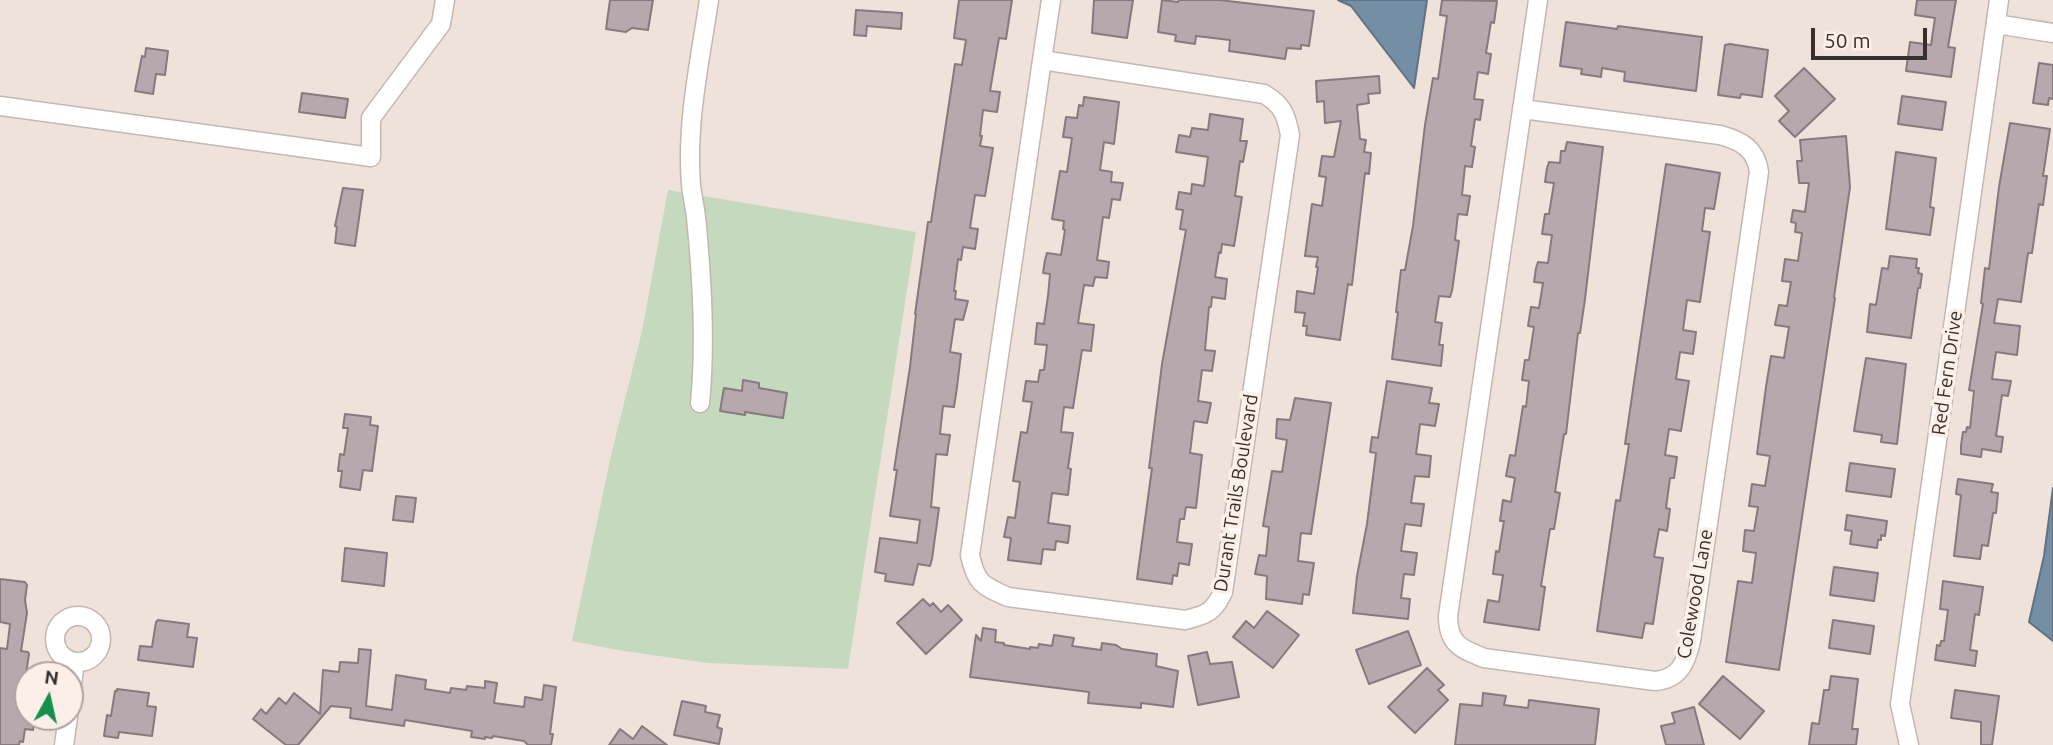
<!DOCTYPE html>
<html>
<head>
<meta charset="utf-8">
<style>
	body { margin:0 }
	#map { position:relative; width:2053px; height:745px; overflow:hidden; background:#efe2da; font-family:Ubuntu,sans-serif }
	canvas { display:block }
	.north { position:absolute; left:14px; top:661px; width:70px; height:70px; box-sizing:border-box; background:#fcefe8; border:2px solid #aca39e; border-radius:50%; rotate:8deg; font-size:19px; font-weight:700; line-height:28px; text-align:center; color:#35302e }
	.north::after { content:''; display:block; margin:auto; width:24px; height:32px; background:#16914d; clip-path:polygon(50% 0,100% 100%,50% 72%,0 100%) }
	.scale { position:absolute; left:1811px; top:28px; width:116px; height:32px; box-sizing:border-box; border:4px solid #35302e; border-top:0; padding-left:9px; font-size:21px; line-height:24px; white-space:nowrap; color:#35302e; -webkit-text-stroke:5px #fcefe8; paint-order:stroke }
</style>
</head>
<body>
<div id="map">
<canvas width="2053" height="745"></canvas>
<div class="north">N</div>
<div class="scale">50 m</div>
</div>
<script>
const context = document.querySelector('canvas').getContext('2d');
context.lineJoin = 'round';
function paint(path, color) {
  context.fillStyle = color;
  context.fill(path, 'evenodd');
}
function stroke(path, color, width, dash) {
  context.strokeStyle = color;
  context.lineWidth = width;
  context.lineCap = dash ? 'butt' : 'round';
  context.setLineDash(dash || []);
  context.stroke(path);
}
function write(font, color, halo, rows, align = 'center') {
  context.font = font + ' Ubuntu,sans-serif';
  context.lineWidth = 7;
  context.setLineDash([]);
  context.textBaseline = 'middle';
  context.strokeStyle = halo;
  context.fillStyle = color;
  for (const [text, x, y, turn = 0] of rows) {
    context.save();
    context.translate(x, y);
    context.rotate((+turn || 0) * Math.PI / 180);
    context.textAlign = isNaN(turn) ? turn : align;
    if (halo) context.strokeText(text, 0, 0);
    context.fillText(text, 0, 0);
    context.restore();
  }
}
const green = new Path2D(`
	M668,190L916,232L848,669L708,663L618,650L572,641L612,451L642,331Z`);
const water = new Path2D(`
	M1338,0H1427L1414,88L1351,6Z
	M2053,488V641L2029,622L2044,556Z`);
const building = new Path2D(`
	M610,0H653L648,30L632,28L626,32L606,29Z
	M959,0H1012L1006,39L999,38L990,91L1000,92L997,112L983,110L980,136H982L980,146L993,148L985,196L975,195L970,228L978,229L975,249L963,247L961,260L958,259L954,291H956L955,299L968,301L963,320L955,319L950,352L961,354L957,387L954,407L943,406L940,434L950,435L947,455L936,454L931,507L939,508L932,559L930,566L918,564L913,585L885,581L886,574L875,572L880,538L917,543L920,520L890,516L897,470H894L910,367L916,314H915L928,222H931L955,64L962,65L966,40L954,38Z
	M1094,0H1133L1127,38L1092,33Z
	M1162,0L1178,2L1179,0H1219L1314,11L1309,46L1301,45V49L1287,48L1285,59L1229,51L1230,40L1196,36L1195,44L1175,41L1176,35L1158,32Z
	M1442,0L1497,1L1494,23L1491,22L1486,53L1491,54L1488,74L1478,72L1474,99L1483,100L1480,120L1475,119L1471,146L1475,147L1472,167L1465,166L1462,195L1470,196L1467,215L1458,214L1455,240L1459,241L1452,291L1450,297L1439,296L1435,322L1442,323L1439,345H1443L1441,366L1392,359L1398,312H1396L1401,270H1405L1413,226L1425,125L1433,78L1438,79L1447,16L1440,15Z
	M1917,0H1956L1948,47L1955,48L1951,77L1906,71L1910,42L1931,45L1935,18L1915,15Z
	M856,10L902,13L901,29L867,26L866,36L854,35Z
	M1566,22L1617,29L1618,26L1702,37L1696,91L1624,81L1625,72L1602,68L1601,77L1581,74L1582,69L1560,66Z
	M1730,44L1768,50L1762,97L1741,94L1740,98L1718,95L1725,45Z
	M146,48L168,51L165,75L156,74L153,94L135,91L142,56L145,57Z
	M2039,63L2053,65V99L2049,98L2048,105L2033,103Z
	M1804,68L1835,99L1795,137L1779,121L1789,111L1775,96Z
	M1379,76L1380,93L1368,94L1369,103L1357,105L1360,139L1366,140L1364,152L1371,153L1369,174L1365,173L1352,285L1348,284L1340,340L1306,335L1307,326H1303L1305,313L1295,312L1297,291L1314,294L1318,267H1316L1318,257L1305,256L1312,204L1322,206L1326,177L1319,176L1322,156L1334,157L1341,121L1325,123L1324,101L1317,102L1316,81Z
	M302,93L348,99L345,118L299,112Z
	M1902,96L1946,102L1942,130L1898,124Z
	M1084,97L1119,102L1114,144L1104,142L1100,170L1112,172L1111,182L1123,183L1120,200L1112,199L1109,218L1103,217L1097,260L1109,262L1107,278L1095,277L1093,286L1084,285L1078,323L1094,325L1091,351L1082,350L1073,408L1064,407L1061,432L1073,433L1068,468L1071,469L1068,495L1052,493L1048,523L1070,526L1068,543L1056,541L1055,550L1043,549L1041,564L1008,560L1011,538L1004,537L1008,517L1015,518L1020,482L1013,481L1021,432L1027,433L1032,402L1023,401L1026,381L1038,382L1040,370H1044L1047,345L1035,344L1037,323L1044,324L1048,296L1050,274L1043,273L1045,260L1047,253L1061,255L1065,230L1063,229L1064,221L1052,219L1060,171L1067,172L1072,138L1063,137L1066,117L1077,118L1079,105L1083,106Z
	M1210,114L1243,119L1240,141H1247L1243,162L1240,161L1235,196L1242,197L1234,246L1222,244L1221,253L1219,252L1215,277L1227,279L1225,299L1212,297L1211,307H1209L1205,350L1215,351L1212,371L1202,370L1198,401L1211,403L1207,423L1194,421L1190,453L1202,455L1196,508L1186,507L1184,519H1180L1177,542L1192,544L1189,565L1179,563L1177,576L1173,575L1172,584L1137,579L1152,468H1149L1162,364L1186,230L1180,229L1183,210L1176,209L1179,192L1191,194L1192,184L1204,186L1208,157L1176,152L1179,135L1190,137L1192,128L1208,130Z
	M2010,123L2050,129L2043,176H2047L2043,205L2039,204L2032,253H2028L2021,302L1998,299L1994,323L2020,326L2017,355L1996,352L1992,379L2011,381L2008,396L2002,395L1996,436L2003,437L2001,452L1982,449L1981,457L1961,454V446L1963,432H1966L1967,427L1970,428L1974,391L1969,390L1983,304L1981,303L1985,268L1989,269L1999,187Z
	M1846,136L1850,187L1834,297L1835,298L1779,670L1726,662L1738,581L1752,583L1756,553L1743,551L1745,530L1754,531L1758,507L1749,506L1752,484L1765,486L1770,456L1757,454L1766,387L1771,356L1784,358L1789,327L1775,325L1779,305L1787,306L1791,282L1782,281L1785,259L1798,261L1802,233L1795,232L1796,223L1791,222L1793,210L1805,212L1809,183H1799L1797,161H1802L1800,140Z
	M1567,142L1603,147L1585,299L1580,333H1578L1566,434H1564L1555,492L1560,493L1554,529H1550L1541,586L1545,587L1539,630L1484,622L1488,600L1499,602L1503,575L1493,574L1496,551L1499,552L1504,521H1500L1503,500L1511,502L1515,478L1506,476L1510,455L1515,456L1523,406L1526,407L1529,381L1522,380L1525,360H1529L1534,327L1528,326L1531,307L1539,308L1543,283L1534,282L1536,268L1538,262L1548,263L1552,235L1542,234L1545,214H1549L1554,183L1545,182L1547,168L1549,162L1560,163L1561,151H1565Z
	M1896,152L1936,158L1930,207L1934,208L1930,235L1886,229Z
	M1666,164L1720,173L1714,209L1705,208L1702,231L1710,232L1700,302L1687,300L1683,330L1696,332L1693,354L1680,352L1676,379L1689,381L1681,431L1669,429L1665,455L1677,457L1674,478H1670L1666,508L1670,509L1667,531L1659,529L1654,557L1663,558L1653,624L1645,623L1642,638L1597,631L1616,500L1620,501L1629,444H1625Z
	M343,188L363,190L355,246L335,243L337,227L335,226Z
	M1890,256L1917,259L1916,268H1919L1918,273L1922,274L1920,288H1918L1911,338L1867,332L1870,304L1876,305L1882,268L1888,269Z
	M1866,358L1906,364L1897,444L1881,442L1882,435L1854,431Z
	M743,380L759,383V388L787,393L783,418L745,412V415L720,411L724,388L742,391Z
	M1387,381L1432,388L1429,403L1439,404L1435,426L1420,424L1416,454L1431,456L1429,477L1415,476L1411,503L1424,504L1421,526L1405,524L1401,551L1417,553L1414,575L1404,574L1401,598L1410,599L1408,619L1353,613L1357,576L1367,524L1376,453L1370,452L1372,437L1378,438Z
	M1295,398L1331,403L1311,534L1301,533L1298,561L1314,563L1309,595L1303,594L1302,604L1266,599L1267,576L1255,574L1259,555L1266,556L1269,527L1263,526L1272,471L1282,472L1287,440L1276,438L1277,419L1290,420Z
	M345,414L371,417L370,425L378,426L372,471L363,470L360,490L340,487L342,471H338L340,454L344,455L348,428H343Z
	M1850,463L1895,469L1891,497L1846,491Z
	M1958,479L1993,484L1991,492L1998,493L1996,513H1993L1988,546L1982,545L1980,559L1954,556L1961,495L1956,494Z
	M396,496L416,498L413,522L393,520Z
	M1847,515L1887,521L1885,536L1881,535V540H1878L1877,548L1850,544L1852,531L1845,530Z
	M345,548L387,553L384,586L342,581Z
	M1834,567L1878,573L1874,601L1830,595Z
	M0,579L25,582L27,585L25,600L27,613L21,651L28,652L29,654L25,680H28V717H35L33,730L25,729L23,742L20,741L19,745H0V648L7,649L10,624L0,622Z
	M1943,581L1983,587L1979,615L1975,614L1970,650L1977,651L1975,666L1935,660L1937,645L1940,646L1941,641H1944L1948,610L1940,609Z
	M923,599L930,606L933,603L941,612L948,605L962,620L926,654L897,623Z
	M1267,611L1299,635L1273,668L1233,637L1246,621L1254,628Z
	M158,620L189,624L187,637L197,638L193,667L138,660L140,646L152,647L156,622Z
	M1833,620L1874,626L1870,654L1829,648Z
	M983,628L996,630L995,642L1004,643V645L1030,649V647L1038,648L1039,644L1052,646L1054,635L1074,638L1072,646L1101,650L1102,643L1116,645L1122,649L1157,654L1156,666L1178,671L1173,707L1141,703V708L1088,703L1089,692L970,677L976,635L981,641Z
	M1408,631L1421,665L1369,684L1356,650Z
	M359,649L371,650L366,706L392,710L396,675L426,680L425,689L450,693L451,688L466,690L467,686L485,688V681L497,683L494,703L524,707L525,697L542,700L544,685L556,687L550,734H553L551,745H528L524,741L493,736L492,738L485,737V739L471,737L472,731L405,720L404,726L350,718L351,708L331,706L298,745H286L253,719L261,709L266,714L279,698L286,704L294,693L320,714L323,670L339,672L340,662L358,663Z
	M1207,652L1210,664L1232,662L1239,697L1198,705L1188,656Z
	M1427,668L1444,685L1438,690L1448,700L1415,733L1388,707Z
	M1723,676L1764,711L1740,739L1699,704Z
	M1831,676L1858,679L1852,729H1858L1856,745H1809L1812,723L1819,724L1824,690H1829Z
	M117,689L149,693L147,706L156,707L152,736L119,732L118,738L104,736L107,715L111,716L115,691H117Z
	M1955,690L1999,696L1992,745H1981V722L1951,718Z
	M1483,693L1506,696L1504,705L1528,708L1529,700L1599,709L1595,745H1455L1460,704L1482,706Z
	M682,701L706,706L705,712L720,715L717,727L722,729L719,744L674,735Z
	M1694,707L1704,745H1666L1661,726L1675,723L1672,713Z
	M642,726L667,745H609L620,729L633,739Z`);
const minor = new Path2D(`
	M1996,24L2053,33
	M1042,60L1264,94C1283,105 1286,115 1290,135L1223,592C1214,612 1206,615 1185,620L1008,597C983,586 976,584 970,555L1042,60L1051,0
	M0,106L371,157V118L441,24L445,0
	M1522,109L1720,135C1742,141 1756,149 1759,172L1691,641C1686,662 1680,679 1655,681L1484,658C1461,649 1448,644 1448,616L1536,14L1538,0
	M700,403C706,343 702,277 696,217C695,207 692,196 691,185C686,123 700,61 709,0
	M55 639a23 23 0 1 1 46 0a23 23 0 1 1-46 0Z
	M70,699L75,662
	M64,745L68,717
	M1909,745L1900,704L1999,0`);
const streetNames = [
	["Red Fern Drive",1947,373,-82],
	["Durant Trails Boulevard",1236,493,-81],
	["Colewood Lane",1695,594,-80]
];
paint(green, '#c5d9bf');
paint(water, '#748ea6');
stroke(water, '#617282', 2);
paint(building, '#b6a8ac');
stroke(building, '#87797d', 2);
stroke(minor, '#c3b7b0', 21);
stroke(minor, '#fff', 18);
write('19px', '#35302e', '#fcefe8', streetNames);
</script>
</body>
</html>
